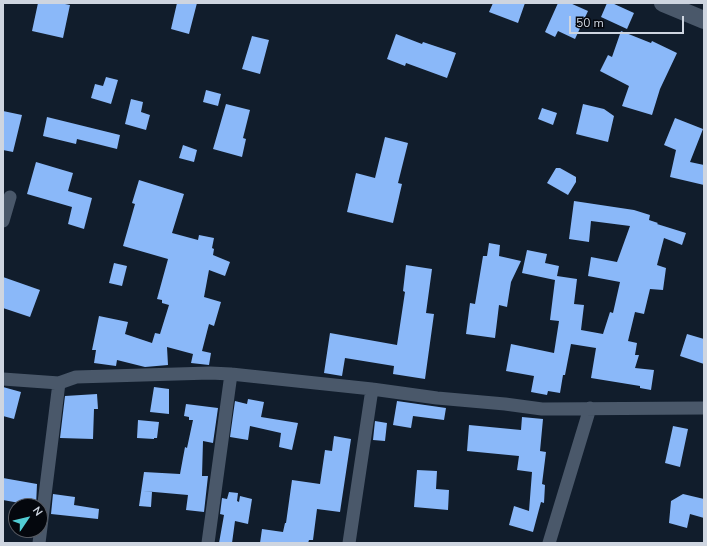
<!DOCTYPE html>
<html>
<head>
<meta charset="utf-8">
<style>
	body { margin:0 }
	#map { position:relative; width:707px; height:546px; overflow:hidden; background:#111d2c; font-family:"Nunito Sans",sans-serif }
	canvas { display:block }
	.frame { position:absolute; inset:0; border:4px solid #ced5e0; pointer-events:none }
	.north { position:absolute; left:8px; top:498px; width:40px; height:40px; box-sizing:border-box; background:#04070d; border:1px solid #555961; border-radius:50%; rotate:55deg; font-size:11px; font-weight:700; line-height:16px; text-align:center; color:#ced5e0 }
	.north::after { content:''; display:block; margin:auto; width:14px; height:18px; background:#51ccd3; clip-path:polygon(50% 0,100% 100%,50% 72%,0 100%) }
	.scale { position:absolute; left:569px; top:16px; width:115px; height:18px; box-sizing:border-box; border:2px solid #ced5e0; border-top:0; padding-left:5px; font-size:12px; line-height:14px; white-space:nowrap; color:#ced5e0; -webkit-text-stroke:3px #04070d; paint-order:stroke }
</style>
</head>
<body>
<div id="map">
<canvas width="707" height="546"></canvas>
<div class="frame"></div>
<div class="north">N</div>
<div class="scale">50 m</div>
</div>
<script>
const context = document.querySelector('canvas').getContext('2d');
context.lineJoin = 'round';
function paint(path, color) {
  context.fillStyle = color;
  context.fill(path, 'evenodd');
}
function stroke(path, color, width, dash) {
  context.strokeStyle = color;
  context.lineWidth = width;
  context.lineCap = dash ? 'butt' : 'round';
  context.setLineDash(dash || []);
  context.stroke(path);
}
const building = new Path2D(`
	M38,3H60L70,5L63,38L32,31Z
	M177,3H197L189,34L171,29Z
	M493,3H525L518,23L489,12Z
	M558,3H570L588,11L575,39L558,31L555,37L545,32Z
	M607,3H612L634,13L627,29L601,17Z
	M621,31L651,43L652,41L677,53L660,89L652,115L622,106L629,86L600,71L608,55L612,57Z
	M396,34L422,44L423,42L456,53L447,78L406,63L405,66L387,59Z
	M252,36L269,40L260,74L242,69Z
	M106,77L118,80L111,104L91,98L95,84L103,86Z
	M206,90L221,94L218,106L203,102Z
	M131,99L143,102L141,112L150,115L146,130L125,124Z
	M226,104L250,110L243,138L246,139L242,157L213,149Z
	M583,104L604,109L614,116L608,142L576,134Z
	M542,108L557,113L553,125L538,119Z
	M3,111L22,115L13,152L3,150Z
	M47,117L120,135L117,149L77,139L76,144L43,136Z
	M675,118L703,129L690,162L704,165V185L670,177L676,150L664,145Z
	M385,137L408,143L398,183L402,184L393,223L347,212L356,173L375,178Z
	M183,145L197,150L194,162L179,158Z
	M36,162L73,173L68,191L92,198L84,229L68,224L72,207L27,194Z
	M556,168H560L576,177V182L568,195L547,183Z
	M139,180L184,194L172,233L198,240L199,235L214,238L212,248L214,249L213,255L230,262L225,276L209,270L204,297L221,302L214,326L209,324L202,351L211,353L209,365L191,363L193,354L167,347L168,365L145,367L117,360L116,366L94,363L96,350H92L99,316L128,322L125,334L152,343L155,333L160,334L169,305L162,303V300L157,299L168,259L123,246L135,204L132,203Z
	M574,201L634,210L650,215L649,220L658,223L657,224L686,233L682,245L664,238L657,265L666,268L663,290L650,289L644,314L635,312L628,341L637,343L635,355H639L635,368L654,370L651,390L640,388V386L591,378L596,348L571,344L565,375H563L560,393L548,391L547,395L531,392L534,376L506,371L511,344L554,353L559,321L550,320L555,280L522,273L527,250L547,254L545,263L559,266L557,276L577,279L574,304L584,305L581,330L603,334L610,312L613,313L620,282L588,276L591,257L617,262L630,226L591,221L589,242L569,239Z
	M489,243L500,245L499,256L521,261L511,282L507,307L499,305L495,338L466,334L470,303L475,304L483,256H487Z
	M114,263L127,266L122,286L109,283Z
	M406,265L432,269L426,313L434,314L425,379L393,374L394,366L345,358L342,376L324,373L330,333L397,345L405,292L403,291Z
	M3,277L40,290L30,317L3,308Z
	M687,334L704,339V364L680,356Z
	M3,387L21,392L14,419L3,416Z
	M154,387L169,389V414L150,412Z
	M97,394L98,409H94L93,439L60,438L65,396Z
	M248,399L264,402L261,417L298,423L292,450L279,447L281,433L250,426L248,440L230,437L235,401L247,404Z
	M397,401L446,408L444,420L413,416L411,428L393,425Z
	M186,404L218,408L213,443L203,441L202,476H208L204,512L186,510L188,495L143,491L152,492L151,507L139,506L144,472L180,474L185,447L187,448L193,420H189V417L184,416Z
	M522,417L543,419L540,451L546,452L542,484L545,485L544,503L541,502L533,532L509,525L514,506L529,511L532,472L517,470L519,456L467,451L469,425L521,430Z
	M138,420L159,422L157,438H154V439L137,438Z
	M375,421L387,423L385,441L373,440Z
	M673,426L688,429L680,467L665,463Z
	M334,436L351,439L340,512L317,509L313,540H309L308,543H260L262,529L283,532L285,523H286L292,480L320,484L325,450L332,451Z
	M417,470L437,471L436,489L449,490L448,510L414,507Z
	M3,478L37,484L36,506L3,500Z
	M229,492L238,493L237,501L239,502L240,496L252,499L248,524L235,521L232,543H219L224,515L220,514L222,498L227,499Z
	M53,494L75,497L74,505L99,509L98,519L51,514Z
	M683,494L704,499V518L690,514L687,528L669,523L671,501Z`);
const street = new Path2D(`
	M3,221L10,197
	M3,379L59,383L76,377L210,373L231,374L372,389L437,398L505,404L542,409L704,408
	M39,543L59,383
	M208,543L231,374
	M349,543L372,389
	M549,543L590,408`);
const secondary = new Path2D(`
	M663,3L704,20`);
paint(building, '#8ab8f9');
stroke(street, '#4a586a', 13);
stroke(secondary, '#4a586a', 18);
</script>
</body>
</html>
